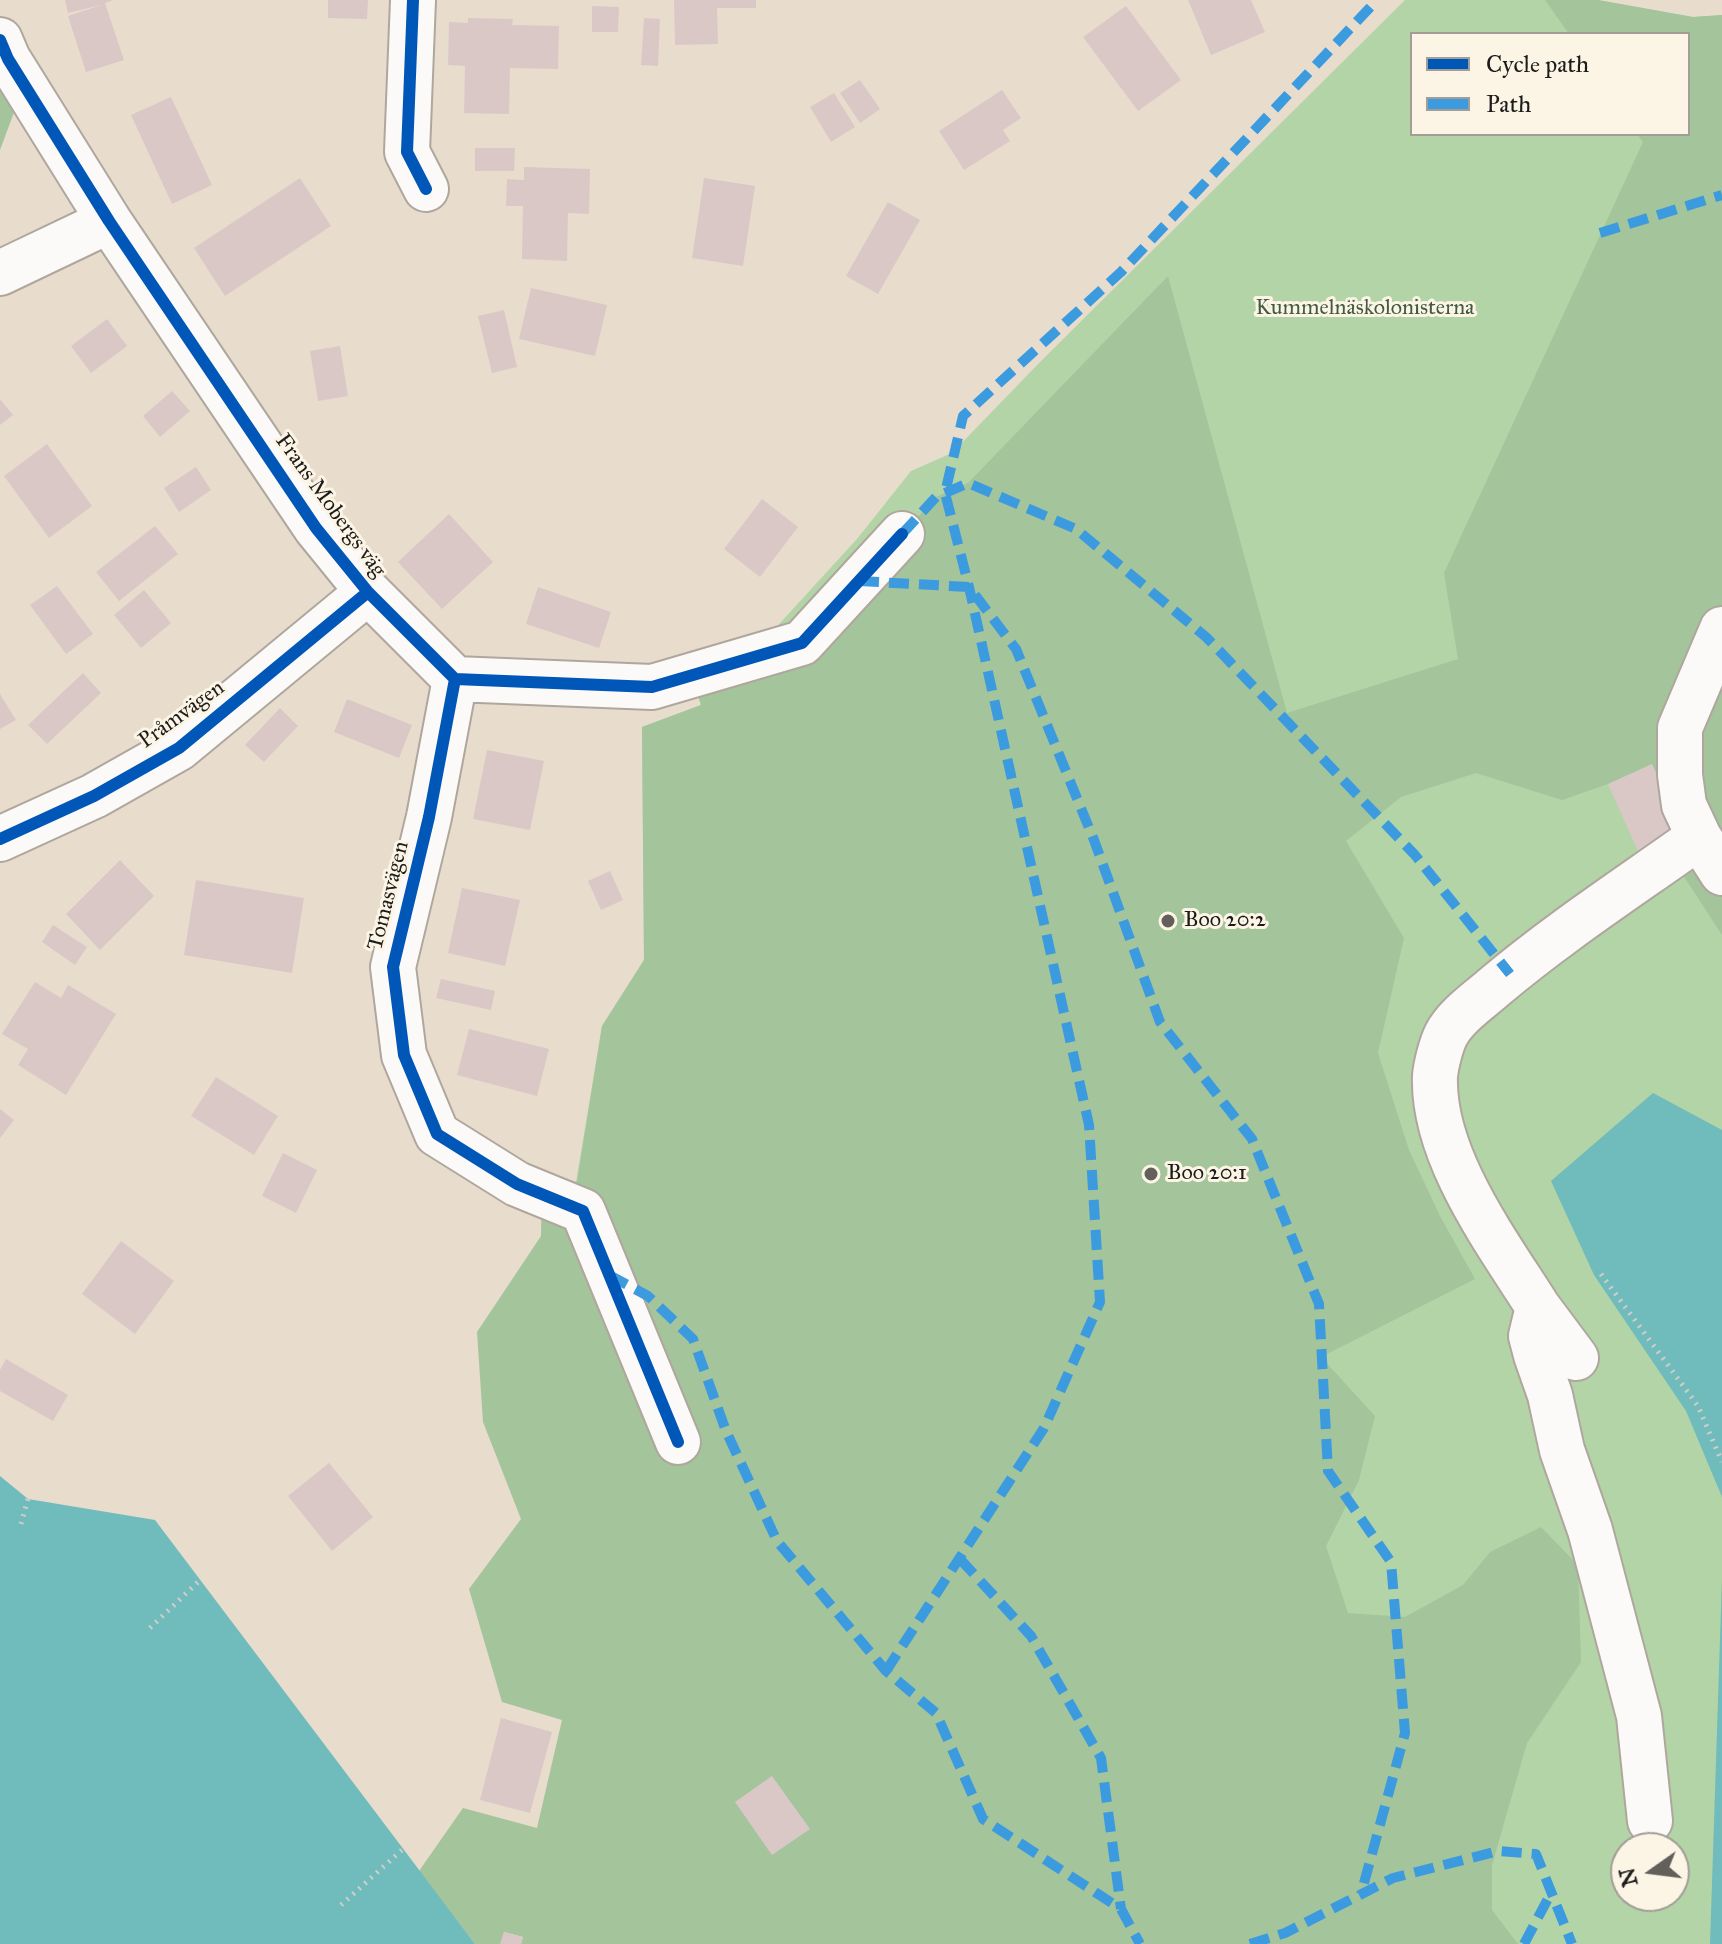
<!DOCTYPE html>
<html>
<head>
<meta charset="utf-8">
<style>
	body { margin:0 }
	#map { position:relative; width:1722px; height:1944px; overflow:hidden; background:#e8dccd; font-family:"IM FELL Great Primer",serif }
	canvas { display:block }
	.legend { position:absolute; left:1410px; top:32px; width:280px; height:104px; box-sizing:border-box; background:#fcf5e5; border:2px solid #a29e95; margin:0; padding:10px 14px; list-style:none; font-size:24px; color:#1c1c1c }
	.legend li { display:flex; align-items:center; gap:16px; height:40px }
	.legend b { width:40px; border:2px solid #a29e95 }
	.north { position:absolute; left:1610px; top:1832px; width:80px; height:80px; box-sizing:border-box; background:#fcf5e5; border:2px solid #a29e95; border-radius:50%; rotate:256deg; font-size:22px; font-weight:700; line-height:32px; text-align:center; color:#1c1c1c }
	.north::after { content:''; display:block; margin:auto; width:28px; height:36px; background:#635f5a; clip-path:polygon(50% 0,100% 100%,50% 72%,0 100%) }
</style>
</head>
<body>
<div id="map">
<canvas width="1722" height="1944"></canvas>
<ul class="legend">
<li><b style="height:10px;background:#0057b8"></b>Cycle path</li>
<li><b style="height:10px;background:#3c9bdf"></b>Path</li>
</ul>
<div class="north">N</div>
</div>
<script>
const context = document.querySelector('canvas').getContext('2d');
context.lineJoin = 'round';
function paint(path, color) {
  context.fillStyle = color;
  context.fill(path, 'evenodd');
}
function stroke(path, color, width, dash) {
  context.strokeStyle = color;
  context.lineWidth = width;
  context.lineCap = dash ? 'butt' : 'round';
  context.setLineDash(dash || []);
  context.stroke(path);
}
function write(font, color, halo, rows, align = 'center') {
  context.font = font + ' "IM FELL Great Primer",serif';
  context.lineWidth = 6;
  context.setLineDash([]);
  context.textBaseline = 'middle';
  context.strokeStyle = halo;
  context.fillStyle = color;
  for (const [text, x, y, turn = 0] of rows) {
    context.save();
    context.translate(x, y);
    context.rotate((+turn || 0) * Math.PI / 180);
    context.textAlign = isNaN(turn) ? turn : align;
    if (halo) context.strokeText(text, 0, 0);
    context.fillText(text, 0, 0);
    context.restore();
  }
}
const green = new Path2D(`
	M1405,0H1598L1693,17L1722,15V1944H812L576,1182L602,1026L644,960L642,727L701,705L689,663L770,634L857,539L911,471L952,453L1041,361ZM1412,34H1688V134H1412ZM1626,1848H1674V1896H1626Z`);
const forest = new Path2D(`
	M1545,0H1598L1693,17L1722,15V935L1681,872L1652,765L1608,784L1562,800L1476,773L1401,797L1346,841L1404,938L1378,1053L1409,1150L1440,1216L1475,1279L1321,1357L1375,1416L1359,1480L1326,1546L1348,1613L1405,1617L1463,1585L1490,1552L1541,1527L1578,1565L1581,1662L1527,1743L1492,1865V1910L1518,1944H521L523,1937L504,1932L503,1944H475L419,1871L463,1808L537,1828L562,1720L502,1702L469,1589L521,1519L483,1422L477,1332L541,1236L542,1173L577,1182L602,1026L644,960L642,727L701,705L693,680L802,643L936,497L968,483L1168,276L1287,713L1458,659L1444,573L1643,142L1637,134H1688V34H1569Z
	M0,82L16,107L0,150Z`);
const water = new Path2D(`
	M1653,1093L1722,1130V1497L1686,1411L1594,1275L1551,1181Z
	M0,1476L28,1499L155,1520L475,1944H0Z
	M1722,1578V1944H1710Z`);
const building = new Path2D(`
	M65,0H113L105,3L124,60L86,72L68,16L101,5L68,13Z
	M328,0H368L367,19L328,18Z
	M674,0H756V8H717L718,44L675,45Z
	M1188,0H1251L1265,32L1211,55Z
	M592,6L619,7L618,32H592Z
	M1126,6L1181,80L1138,111L1083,37Z
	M468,18L513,19L512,25L559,26L558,69L510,68L509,114L464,113L465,66L448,65L449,22L468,23Z
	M644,18L660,19L658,66L641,65Z
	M860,80L880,109L860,123L840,93Z
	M1002,90L1021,118L1003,130L1010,141L964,170L939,131Z
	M834,93L855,127L831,142L810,107Z
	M171,97L212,185L172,204L131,115Z
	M475,148H515L514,171H475Z
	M524,167L590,169L589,214L568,213L567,261L522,259L523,206H506L507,179L524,180Z
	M300,178L331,226L225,296L194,248Z
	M704,178L755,186L743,266L692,258Z
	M888,202L920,220L878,294L846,276Z
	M531,288L607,305L595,356L519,339Z
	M504,310L517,367L492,373L478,316Z
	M107,319L127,346L91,373L71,346Z
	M340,346L348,396L318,401L310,351Z
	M172,391L190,411L160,437L143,416Z
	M0,399L13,415L0,425Z
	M47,444L92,506L49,538L4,476Z
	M196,467L211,490L179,512L164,488Z
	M762,499L798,527L760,577L724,549Z
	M449,514L493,562L442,609L398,562Z
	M155,526L178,554L119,601L96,572Z
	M57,586L93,634L66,654L30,605Z
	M538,587L611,612L599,648L526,624Z
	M144,590L171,623L141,648L114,615Z
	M83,673L101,693L47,744L28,725Z
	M0,694L16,720L0,729Z
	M347,699L412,725L399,758L334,732Z
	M280,708L298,726L264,762L245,745Z
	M487,750L544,761L530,830L473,819Z
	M1652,764L1685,838L1641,858L1608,784Z
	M120,860L154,896L100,950L66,914Z
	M610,871L623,900L601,910L588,881Z
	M196,880L304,898L292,973L184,955Z
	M462,888L520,900L505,966L448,953Z
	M53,925L87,947L75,965L42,942Z
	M441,979L495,991L491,1010L436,998Z
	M35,982L61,998L68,985L116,1014L66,1095L18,1065L28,1049L2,1034Z
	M469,1029L549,1049L537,1096L457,1075Z
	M216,1077L278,1116L254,1155L191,1116Z
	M0,1109L14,1120L0,1138Z
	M283,1153L317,1170L296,1213L262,1196Z
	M121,1241L174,1281L135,1334L82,1294Z
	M6,1359L68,1395L53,1421L0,1391V1370Z
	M329,1463L373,1517L332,1551L288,1496Z
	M501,1718L552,1732L530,1813L480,1800Z
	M772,1776L810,1829L772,1855L735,1802Z
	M504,1932L523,1937L521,1944H500Z`);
const path = new Path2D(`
	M1601,1274L1698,1406L1722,1462
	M21,1524L28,1499
	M150,1628L198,1582
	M341,1905L403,1849`);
const minor = new Path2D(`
	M413,0L407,152L426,189
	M0,40L8,59L109,221L316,528L368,592L455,679L652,687L802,643L902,534
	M0,273L109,221
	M1722,629L1680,728V775L1684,805L1699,837L1722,873
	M455,679L429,817L393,967L404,1055L437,1134L517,1184L583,1211L678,1442
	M0,839L94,796L179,748L368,592
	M1538,1307L1576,1358
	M1650,1821L1639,1716L1590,1530L1562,1450L1550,1395L1536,1355L1531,1336L1538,1307C1497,1242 1432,1156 1435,1076C1436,1065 1441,1045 1446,1035C1456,1016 1477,1002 1493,988C1558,933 1629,887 1699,837`);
const quiet = new Path2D(`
	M1600,233L1722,195
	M902,534L936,497L968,483L1076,529L1206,637L1415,855L1510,974
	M859,581L969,587L1016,649L1094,840L1160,1022L1252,1139L1319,1304L1328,1471L1391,1562L1405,1733L1361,1894
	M609,1275L648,1296L693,1339L726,1431L777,1541L886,1671L936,1713L983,1819L1121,1909L1140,1944
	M960,1559L1031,1636L1101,1758L1121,1909
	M886,1671L1044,1428L1100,1302L1089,1125L969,587L945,493L963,416L1121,272L1377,0
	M1250,1944L1285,1933L1393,1878L1498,1851L1536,1854L1572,1944
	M1524,1944L1552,1891`);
const cycleway = new Path2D(`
	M413,0L407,152L426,189
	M0,40L8,59L109,221L316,528L368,592L455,679L652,687L802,643L902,534
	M455,679L429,817L393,967L404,1055L437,1134L517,1184L583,1211L678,1442
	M0,839L94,796L179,748L368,592`);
const markers = [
	[1168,921,8,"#635f5a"],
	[1151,1174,8,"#635f5a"]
];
const parkNames = [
	["Kummelnäskolonisterna",1365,309]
];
const streetNames = [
	["Frans Mobergs väg",330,506,54],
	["Pråmvägen",182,715,-36],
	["Tomasvägen",389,896,-76]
];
const poiNames = [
	["Boo 20:2",1184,921],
	["Boo 20:1",1167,1174]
];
paint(green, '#b3d4a7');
paint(forest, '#a4c49c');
paint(water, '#70bbbc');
paint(building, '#dac8c7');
stroke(minor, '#afa79d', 48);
stroke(path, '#d0cdc9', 5, [2, 6]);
stroke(minor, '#fcfaf8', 44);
stroke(quiet, '#3c9bdf', 10, [20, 10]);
stroke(cycleway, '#0057b8', 12);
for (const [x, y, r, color] of markers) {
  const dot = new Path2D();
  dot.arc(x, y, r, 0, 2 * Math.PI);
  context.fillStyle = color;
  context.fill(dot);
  stroke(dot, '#fcf5e5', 3);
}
write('22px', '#415a42', '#fcf5e5', parkNames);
write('22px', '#1c1c1c', '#fcf5e5', streetNames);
write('22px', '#1c1c1c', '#fcf5e5', poiNames, 'left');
</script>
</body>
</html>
